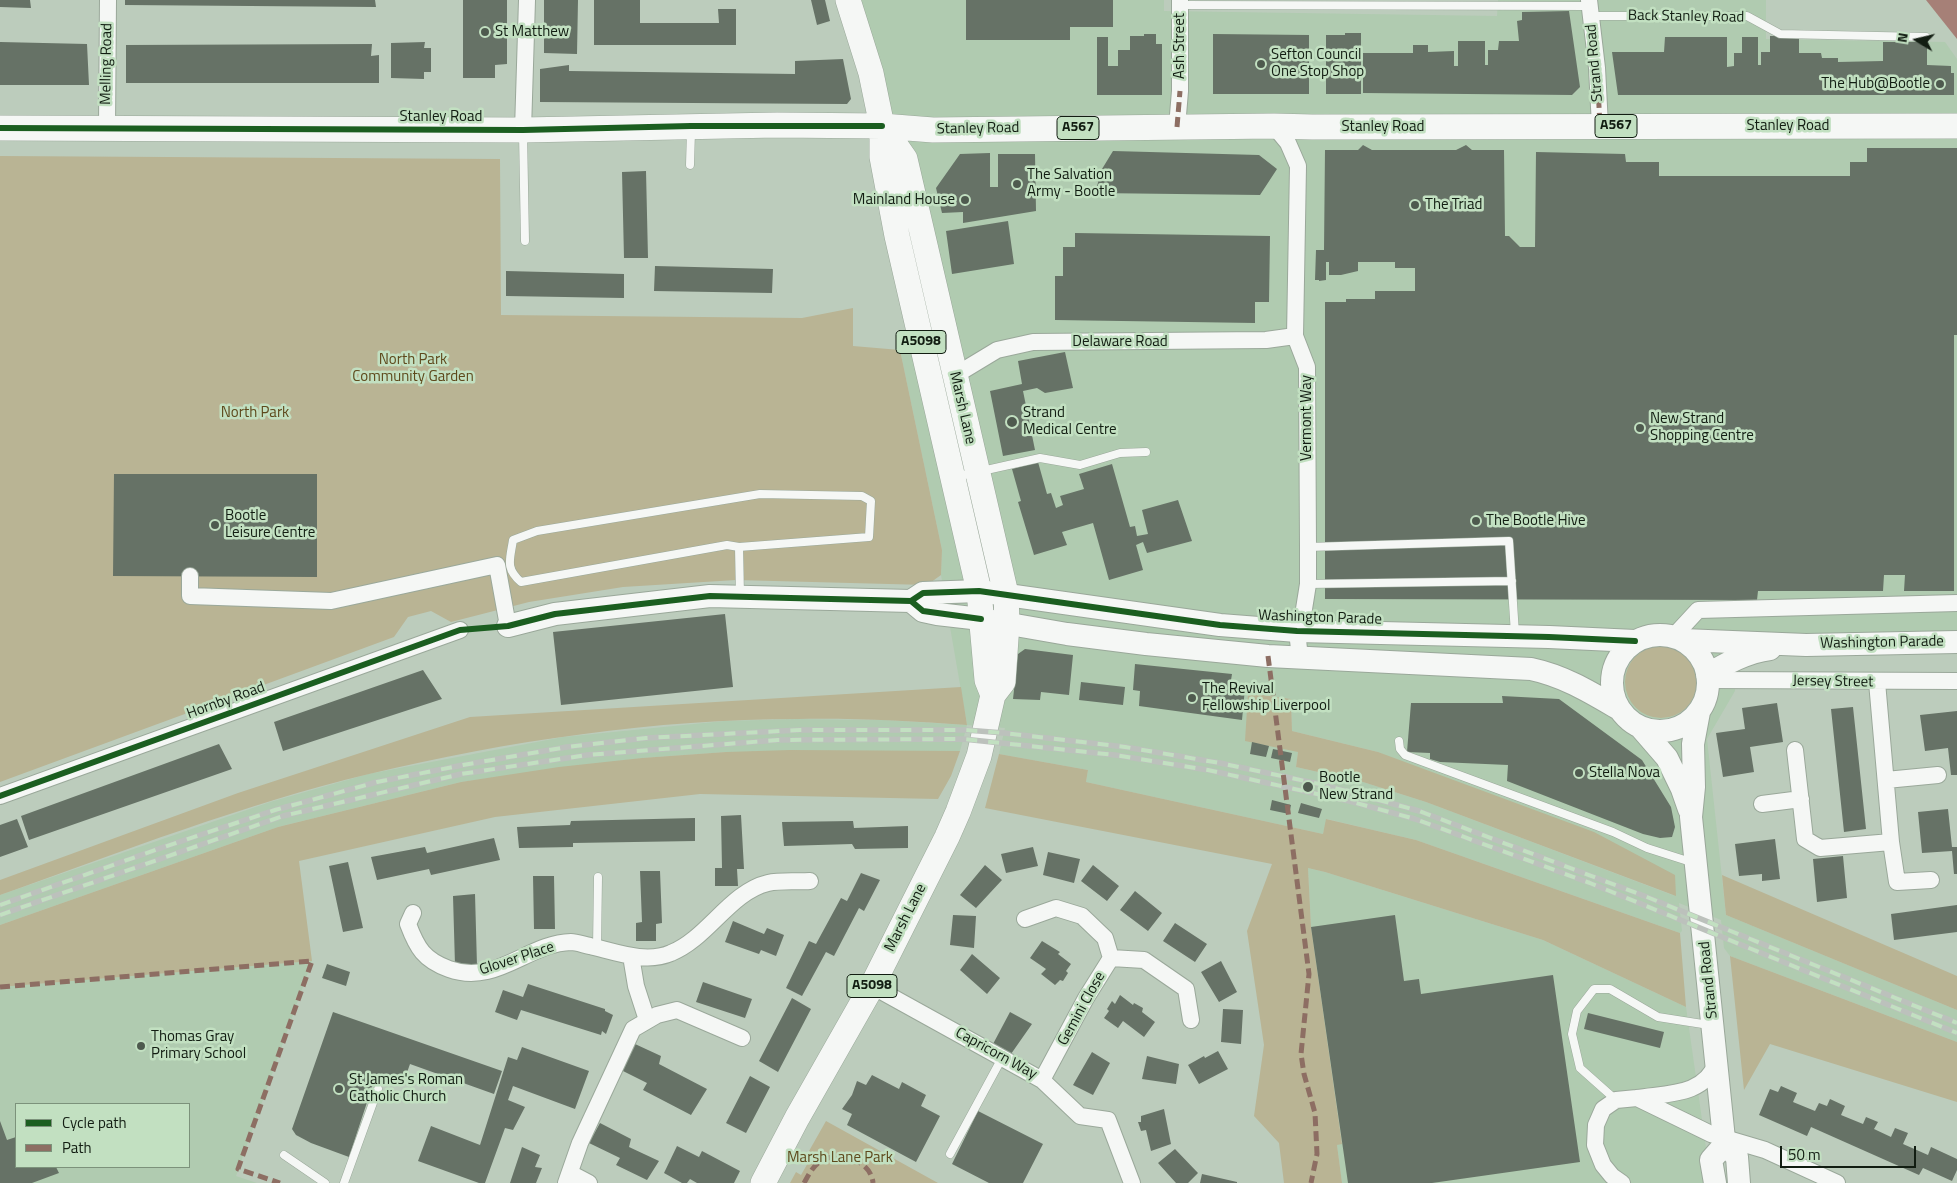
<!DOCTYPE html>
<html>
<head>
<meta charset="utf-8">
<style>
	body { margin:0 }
	#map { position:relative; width:1957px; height:1183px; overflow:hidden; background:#bcccbc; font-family:"Titillium Web",sans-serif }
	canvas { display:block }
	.legend { position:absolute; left:15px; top:1103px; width:175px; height:65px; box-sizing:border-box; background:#c2e0c1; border:1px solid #7c927b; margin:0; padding:6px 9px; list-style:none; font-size:15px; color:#121d12 }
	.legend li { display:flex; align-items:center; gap:10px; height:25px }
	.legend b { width:25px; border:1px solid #7c927b }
	.north { position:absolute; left:1892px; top:15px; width:50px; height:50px; -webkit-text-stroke:4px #c2e0c1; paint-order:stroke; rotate:279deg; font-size:14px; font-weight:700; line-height:20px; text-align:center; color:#121d12 }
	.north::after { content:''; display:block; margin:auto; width:18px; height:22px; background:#121d12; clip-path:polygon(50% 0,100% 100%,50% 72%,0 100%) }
	.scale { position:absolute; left:1780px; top:1146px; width:136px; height:22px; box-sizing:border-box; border:2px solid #121d12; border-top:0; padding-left:6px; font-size:15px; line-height:18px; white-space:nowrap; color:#121d12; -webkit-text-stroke:4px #c2e0c1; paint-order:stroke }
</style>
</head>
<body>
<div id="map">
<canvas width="1957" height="1183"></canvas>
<ul class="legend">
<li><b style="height:6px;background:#1b5e20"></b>Cycle path</li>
<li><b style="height:6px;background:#8d6e63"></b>Path</li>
</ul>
<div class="north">N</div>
<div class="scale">50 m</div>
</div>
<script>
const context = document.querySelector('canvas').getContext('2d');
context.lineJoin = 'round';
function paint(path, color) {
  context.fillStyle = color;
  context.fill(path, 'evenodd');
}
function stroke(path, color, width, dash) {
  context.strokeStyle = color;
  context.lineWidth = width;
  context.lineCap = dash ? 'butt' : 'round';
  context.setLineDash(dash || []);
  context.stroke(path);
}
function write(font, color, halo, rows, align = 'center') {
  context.font = font + ' "Titillium Web",sans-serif';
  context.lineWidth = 5;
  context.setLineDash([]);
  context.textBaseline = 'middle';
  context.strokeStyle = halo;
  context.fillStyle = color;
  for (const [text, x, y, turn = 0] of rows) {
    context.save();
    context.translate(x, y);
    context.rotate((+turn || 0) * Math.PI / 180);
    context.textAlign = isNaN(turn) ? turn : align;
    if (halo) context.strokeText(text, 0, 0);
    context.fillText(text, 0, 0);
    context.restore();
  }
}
const built = new Path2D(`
	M848,0H1164V11L1497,16L1498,0H1766V39L1945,42L1957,59V654H1771L1737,662L1735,691L1707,739L1726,915L1957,1010V1042L1730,956L1724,948L1721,920L1679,903L1682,931L1680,933L1416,840L1327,819L1323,834L1086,782L1088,770L999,754L1005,728L967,725L960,751L726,752L642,758L461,782L278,827L0,925V895L270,802L368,774L563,737L724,721L796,719L884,720L967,725L941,575L942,550L900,350L931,343ZM1248,693L1291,699L1292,731L1378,752L1675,896L1426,802L1363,782L1296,767L1298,752Z
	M1308,868L1325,872L1543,940L1686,1007L1711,1183H1342L1337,1145L1342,1143L1311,927Z
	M312,961L236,1176L257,1183H0V987ZM16,1104H189V1167H16Z`);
const green = new Path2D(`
	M0,156L500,159L501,315L802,318L853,308V346L900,350L942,550L941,575L927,585L736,580L623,587L529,602L451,622L431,611L408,617L394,637L0,782Z
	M1625 682a36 36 0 1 1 72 0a36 36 0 1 1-72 0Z
	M961,687L967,725C910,721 854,718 798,719C656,719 507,741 369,774C244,804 121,852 0,895V880L238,793L470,717Z
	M1248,693L1291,699L1292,731L1378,752L1594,832L1675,875L1676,896L1426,802L1363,782L1296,767L1298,752L1245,741Z
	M790,750L960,751L951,776L938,799L700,794L495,817L299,861L312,961L0,987V925L278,827L461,782L559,767L642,758L726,752Z
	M999,754L1088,770L1086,782L1323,834L1326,819L1416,840L1680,933L1686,1007L1543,940L1325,872L1308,868L1311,927L1342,1144L1337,1145L1342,1183H1284L1279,1143L1254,1116L1264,1045L1247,931L1272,864L985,808Z
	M1722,875L1957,976V1010L1726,915Z
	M1730,956L1957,1042V1102L1770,1044L1744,1090Z
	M826,1121L938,1183H790L796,1172L801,1175L813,1154L809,1151Z`);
const water = new Path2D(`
	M1926,0H1957V39Z`);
const building = new Path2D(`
	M0,0H30L31,8L0,7Z
	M125,0H375L376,7L125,5Z
	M463,0H507V64L495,65V78H463Z
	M544,0H578L577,54L544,53Z
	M594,0H640V23H719L718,9H736V45H594Z
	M811,0H825L830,21L817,25Z
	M966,0H1113V27H1070V40H966Z
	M1569,11L1580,87L1572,95L1363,93V53H1413V45H1428V52L1454,51V66H1458V41H1485V65H1488V50H1498L1499,41H1519L1517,21L1522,20V12Z
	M1345,33H1361V94H1326V35H1345Z
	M1144,34H1156V44H1162V95H1097V37H1108V66H1118V50H1130V36H1144Z
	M1213,34L1309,35V94H1213Z
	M1770,36H1799V53H1821L1822,58H1838V62L1883,61V42H1927V65L1951,66V73H1954V95H1618L1612,52H1664L1665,37H1727V67L1734,66V53H1742V37H1758V65H1761V52H1770Z
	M0,42L87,44L89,85H0Z
	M425,42L424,48H431V72H424V79L391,78V43Z
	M372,44L371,56L379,55V83H126V45Z
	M843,59L851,99L847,104L540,102V69L569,65V71L795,74V61Z
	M1363,145L1372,150H1456L1466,145L1472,150H1504L1505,236H1509L1520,247H1535L1536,152L1625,154L1626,162H1659V176H1850V162H1867V148H1957V335H1954V591H1904L1905,575H1884L1883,591H1758L1757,600L1325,599V302H1346V299H1375V291H1415V268H1395V262H1358V271L1341,275H1329V262H1326V280L1319,281V280H1315L1316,250H1324L1325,150H1358Z
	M1113,151L1259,155L1277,169L1260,195L1095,193L1102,169Z
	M990,153V187H998V154H1035L1036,211L963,223V212L942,213L936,188L960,154Z
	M646,171L648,258H624L622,172Z
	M1008,221L1014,264L952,274L946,231Z
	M1075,233L1270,236L1269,302H1255V323L1055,320V276H1063V247H1075Z
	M655,266L773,269L772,293L654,291Z
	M506,271L624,274V298L506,296Z
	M1065,352L1073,388L1045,393L1037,388L1023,391L1035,450L1003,456L990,391L1022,384L1018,361Z
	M1038,462L1047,494L1051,493L1056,508L1063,505L1060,496L1084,489L1079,474L1112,464L1130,527L1135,526L1137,536L1148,534L1142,510L1178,500L1192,541L1147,553L1143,542L1136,545L1143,570L1109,580L1093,523L1062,532L1067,545L1034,555L1018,502L1021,501L1012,469Z
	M114,474H317V577L113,576Z
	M725,614L733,687L561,705L553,632Z
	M1025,649L1073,655L1069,695L1041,692L1040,700L1013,699L1018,654Z
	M1135,664L1232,674L1230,686L1245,688L1242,720L1139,706L1140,691L1133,690Z
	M423,670L442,699L283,751L274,722Z
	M1081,682L1125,687L1123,705L1079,700Z
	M1502,696L1559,699L1642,760L1671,807L1675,827L1672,837L1660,838L1643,834L1507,781L1508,765L1440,762L1430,759V753L1407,752L1411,703H1503Z
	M1777,703L1783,742L1750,747L1754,772L1723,777L1716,733L1745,729L1742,708Z
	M1853,707L1866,829L1844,832L1831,709Z
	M1957,711V775H1951L1948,748L1925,751L1920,715Z
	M1252,742L1269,746L1266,757L1250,754Z
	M219,744L232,769L29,840L21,816Z
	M1273,749L1292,753L1290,762L1271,758Z
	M1272,800L1291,805L1289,814L1270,810Z
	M1301,803L1322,809L1319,818L1298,813Z
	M1948,809L1952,847H1957V874H1954L1952,851L1922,853L1918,812Z
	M741,815L744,869H737L738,886H715V868H722L721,816Z
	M695,818V841L573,843V847L519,848L517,827L570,825L571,821Z
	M17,819L28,847L0,857V825Z
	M853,821L854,828L908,826V848L855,849L852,844L784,846L782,822Z
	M494,838L500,860L431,875L429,869L377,880L371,857L425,847L427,853Z
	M1775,839L1780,879L1762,881V874L1739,876L1735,844Z
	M1033,847L1038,866L1006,873L1001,854Z
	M1048,852L1080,859L1074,883L1043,875Z
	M1843,856L1847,898L1817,902L1813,859Z
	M348,862L363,928L343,932L329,866Z
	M985,865L1002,880L976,908L960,895Z
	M1093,865L1119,886L1107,901L1081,881Z
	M640,871H660L662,923L656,924V941H636V923L642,922Z
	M861,873L880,880L864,911L859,908L834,956L826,952L802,996L786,988L809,941L816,944L841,898L847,901Z
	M533,876H554L555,929H534Z
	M1135,891L1162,913L1148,931L1120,910Z
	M475,894L477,966L455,965L453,896Z
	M1957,905V932L1894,940L1891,914Z
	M953,915L976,916L974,948L950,945Z
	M1395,915L1404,981L1419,979L1421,994L1553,975L1580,1162L1432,1183H1348L1311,927Z
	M733,921L764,934L767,928L784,935L776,956L761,950L759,954L725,942Z
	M1175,923L1207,944L1195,962L1163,941Z
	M1042,941L1060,952L1058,954L1071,964L1066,971L1068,973L1063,981L1060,980L1055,985L1041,974L1046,969L1030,958Z
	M972,954L1000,978L987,994L960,970Z
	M1221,961L1237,992L1219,1002L1201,972Z
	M327,964L350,972L346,986L322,978Z
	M703,982L752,999L745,1018L696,1002Z
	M528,984L605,1009V1011L613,1015L606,1034L602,1031L601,1035L521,1010L517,1020L495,1012L503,990L523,997Z
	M1120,995L1133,1005L1134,1003L1143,1008L1142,1012L1155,1022L1144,1037L1123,1021L1118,1028L1104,1018L1109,1011L1107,1009L1112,1001L1115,1004Z
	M792,998L811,1009L778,1072L759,1061Z
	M1223,1009L1243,1010L1241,1044L1221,1042Z
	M333,1012L502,1071L494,1094L410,1064L403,1084L376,1075L349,1157L311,1143L296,1135L292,1129Z
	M1010,1012L1032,1024L1011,1054L993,1044Z
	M1588,1013L1664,1032L1660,1048L1584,1029Z
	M635,1044L661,1056L659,1064L707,1089L691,1115L643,1090L647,1083L621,1070Z
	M522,1047L589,1071L575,1109L513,1086L508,1100L525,1107L513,1130L505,1128L485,1183H479L418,1161L431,1126L480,1145L508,1057L517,1060Z
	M1218,1051L1228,1069L1199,1084L1188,1065L1204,1056L1205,1058Z
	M1092,1052L1110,1063L1093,1095L1073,1085Z
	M1147,1056L1179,1064L1176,1084L1142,1079Z
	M872,1075L899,1089L902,1082L926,1095L921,1106L940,1116L916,1162L847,1125L852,1114L842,1109L852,1095L857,1081L866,1085Z
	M750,1076L770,1087L746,1133L726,1123Z
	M1781,1086L1797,1093L1793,1102L1815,1111L1819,1103L1827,1106L1830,1099L1845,1106L1841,1115L1863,1124L1866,1117L1878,1122L1874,1129L1891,1137L1895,1128L1908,1133L1903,1144L1928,1155L1931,1147L1957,1159V1170L1952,1181L1923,1168L1919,1175L1811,1127L1807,1136L1759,1115L1770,1089L1778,1092Z
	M1164,1109L1171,1144L1151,1151L1146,1130L1141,1131L1138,1122H1141V1116Z
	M978,1111L1043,1144L1023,1183H989L952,1164Z
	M0,1121L7,1140L16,1137V1167H56L59,1173L32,1183H0Z
	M600,1123L631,1139L629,1147L659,1161L647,1180L616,1165L620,1158L589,1143Z
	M677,1146L699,1157L702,1151L740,1171L734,1183H697L690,1179L687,1183H682L664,1173Z
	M522,1147L540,1155L535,1167L542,1168L536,1183H510Z
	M1175,1149L1198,1173L1188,1183H1176L1158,1163Z
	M1202,1174L1237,1182V1183H1200Z`);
const lane = new Path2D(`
	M1180,5L1591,6
	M1591,16H1747L1780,34L1926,37
	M523,132L525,241
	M690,165L691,131
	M955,477L1040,458L1080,465L1120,453L1146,452
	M739,547L869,537L871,501L862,496L760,494L537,531L513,540C510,560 505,568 521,582L727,545L739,547L740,595
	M1308,547L1509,541L1515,634
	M1308,584L1512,581
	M1399,741L1400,749L1405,755L1613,832L1647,848L1694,863
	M597,948L598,877
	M1616,1100L1580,1068L1572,1034L1577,1011L1594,989H1610L1658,1017L1709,1025
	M950,1154L1002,1058
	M284,1155L325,1183
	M344,1183L378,1089`);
const street = new Path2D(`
	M1589,0L1597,68L1600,126
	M1274,126L1288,143L1298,166L1295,336L1307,367L1308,547V584L1304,609L1297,631L1300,658
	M1177,127L1180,91V0
	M107,128L108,0
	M523,130L527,0
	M954,376L997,350L1033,342L1266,340L1295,336
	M190,576V596L331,601L497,565L508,626
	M1674,636L1698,610L1957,603
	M1709,680L1957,681
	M1795,750L1805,839L1820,848L1891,842L1877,682
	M1886,780L1938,775
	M0,796L460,630
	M1762,804L1801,799
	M1891,842L1897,882L1931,880
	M413,913L408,924C417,948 424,960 449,969C496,986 528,943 571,942C577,942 584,945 590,946C616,952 646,964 671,953C708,938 730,892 768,883C781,880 797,882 810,881
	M1025,919L1056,908L1082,916L1105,938L1111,958L1086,998L1042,1080
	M631,956L636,986L647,1020
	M1111,958L1144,960L1186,989L1191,1020
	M872,986L1042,1080L1080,1116L1108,1120L1132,1183
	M1637,1098C1668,1093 1704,1096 1717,1062
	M570,1173L589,1183
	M566,1183L580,1143L633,1029L657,1015L677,1010L742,1038
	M1622,1183L1612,1176L1603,1165L1595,1145L1596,1125L1603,1109L1616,1100L1637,1098L1711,1134L1765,1150L1837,1183`);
const secondary = new Path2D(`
	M911,601L923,611L937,614L981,619L1067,634L1146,644L1268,656L1531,669C1564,676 1590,692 1619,709
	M508,626L555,614L710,596L911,601L923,593L979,591L1220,625L1297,631L1549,637L1635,641
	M1612 683a48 48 0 1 1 96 0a48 48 0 1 1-96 0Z
	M1683,640L1806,645L1957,642
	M1707,675C1727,663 1747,652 1770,649
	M1699,712L1693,744L1694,787L1691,817L1724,1139L1725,1144L1737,1157L1739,1183
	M1641,728L1667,758L1682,789L1689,809
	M1715,1183L1711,1160L1725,1144`);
const primary = new Path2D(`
	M848,0L871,73L882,126V157L897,236L979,591L987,680L993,695
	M0,128L523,130L777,125L882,126L933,130L1274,126L1312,127L1957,126
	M763,1183L797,1118L872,986L947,837L958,812L979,756L993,695L1003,682L1007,624L1006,594L905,159L882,126`);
const rail = new Path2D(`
	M0,905L161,848L275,810L377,782L463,765L567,747L646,738L800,730H966L1004,733L1125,747L1220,763L1324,785L1419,811L1647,897L1957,1023
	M0,915L283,816L461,774L587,755L778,740L963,739L1115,755L1208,770L1349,801L1415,819L1590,883L1957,1033`);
const quiet = new Path2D(`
	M1597,68L1600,126
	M1177,127L1180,91
	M1268,656L1309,974L1301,1054L1304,1074L1315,1113L1317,1154L1311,1183
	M0,987L312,961L238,1169L280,1183
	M804,1183C808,1176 812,1168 818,1163C836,1149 871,1159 873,1183`);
const cycleway = new Path2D(`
	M0,128L523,130L691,126H882
	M911,601L923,611L981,619
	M0,796L460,630L508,626L555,614L710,596L911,601L923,593L979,591L1220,625L1297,631L1549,637L1635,641`);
const markers = [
	[485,32,5,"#4e5a4e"],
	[1261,64,5,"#4e5a4e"],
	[1940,84,5,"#4e5a4e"],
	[1017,184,5,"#4e5a4e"],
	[965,200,5,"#4e5a4e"],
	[1415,205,5,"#4e5a4e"],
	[1012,422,6,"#4e5a4e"],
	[1640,428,5,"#4e5a4e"],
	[1476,521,5,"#4e5a4e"],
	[215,525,5,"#4e5a4e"],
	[1192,698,5,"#4e5a4e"],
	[1579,773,5,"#4e5a4e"],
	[1308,787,6,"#4e5a4e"],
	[141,1046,5,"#4e5a4e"],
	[339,1089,5,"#4e5a4e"]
];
const shields = [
	[1616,126,42],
	[1078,128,42],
	[921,342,50],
	[872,986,50]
];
const shieldNames = [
	["A567",1616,126],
	["A567",1078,128],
	["A5098",921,342],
	["A5098",872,986]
];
const streetNames = [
	["Back Stanley Road",1686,17,1],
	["Ash Street",1180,46,-90],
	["Strand Road",1595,63,-95],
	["Melling Road",107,64,-89],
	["Stanley Road",441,117],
	["Stanley Road",1788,126],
	["Stanley Road",1383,127],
	["Stanley Road",978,129,-1],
	["Delaware Road",1120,342],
	["Marsh Lane",962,408,77],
	["Vermont Way",1307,418,-90],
	["Washington Parade",1320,618,2],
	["Washington Parade",1882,643,-1],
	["Jersey Street",1833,682,1],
	["Hornby Road",226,701,-20],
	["Marsh Lane",906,918,-63],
	["Glover Place",517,959,-18],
	["Strand Road",1709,980,-96],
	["Gemini Close",1082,1009,-61],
	["Capricorn Way",996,1054,29]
];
const poiNames = [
	["St Matthew",495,32],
	["Sefton Council",1271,55],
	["One Stop Shop",1271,72],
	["The Hub@Bootle",1930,84,"right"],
	["The Salvation",1027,175],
	["Army - Bootle",1027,192],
	["Mainland House",955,200,"right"],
	["The Triad",1425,205],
	["Strand",1023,413],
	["Medical Centre",1023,430],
	["New Strand",1650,419],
	["Shopping Centre",1650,436],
	["Bootle",225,516],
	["Leisure Centre",225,533],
	["The Bootle Hive",1486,521],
	["The Revival",1202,689],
	["Fellowship Liverpool",1202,706],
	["Stella Nova",1589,773],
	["Bootle",1319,778],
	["New Strand",1319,795],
	["Thomas Gray",151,1037],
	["Primary School",151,1054],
	["St James's Roman",349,1080],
	["Catholic Church",349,1097]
];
const parkNames = [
	["North Park",413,360],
	["Community Garden",413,377],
	["North Park",255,413],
	["Marsh Lane Park",840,1158]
];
paint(built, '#b0cbb0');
paint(green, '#b9b494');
paint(water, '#a68077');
paint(building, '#667266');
stroke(lane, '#9aa89a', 9);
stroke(street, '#9aa89a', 18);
stroke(secondary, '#9aa89a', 24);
stroke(primary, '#9aa89a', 26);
stroke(lane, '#f5f7f5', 8);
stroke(street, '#f5f7f5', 16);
stroke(secondary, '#f5f7f5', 22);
stroke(primary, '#f5f7f5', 25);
stroke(rail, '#bcc1bc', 5.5);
stroke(rail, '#c2e0c1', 4, [11]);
stroke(quiet, '#8d6e63', 5, [10, 5]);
stroke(cycleway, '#1b5e20', 6);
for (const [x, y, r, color] of markers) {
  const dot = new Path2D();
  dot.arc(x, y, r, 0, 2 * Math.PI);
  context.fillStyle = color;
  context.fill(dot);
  stroke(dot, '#c2e0c1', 2);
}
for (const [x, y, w] of shields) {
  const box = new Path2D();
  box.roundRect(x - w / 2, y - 11.5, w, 23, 4);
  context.fillStyle = '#c2e0c1';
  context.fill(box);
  stroke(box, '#121d12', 1);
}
write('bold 14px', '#121d12', null, shieldNames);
write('15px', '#121d12', '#c2e0c1', streetNames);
write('15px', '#121d12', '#c2e0c1', poiNames, 'left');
write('15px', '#5e491c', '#c2e0c1', parkNames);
</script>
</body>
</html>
